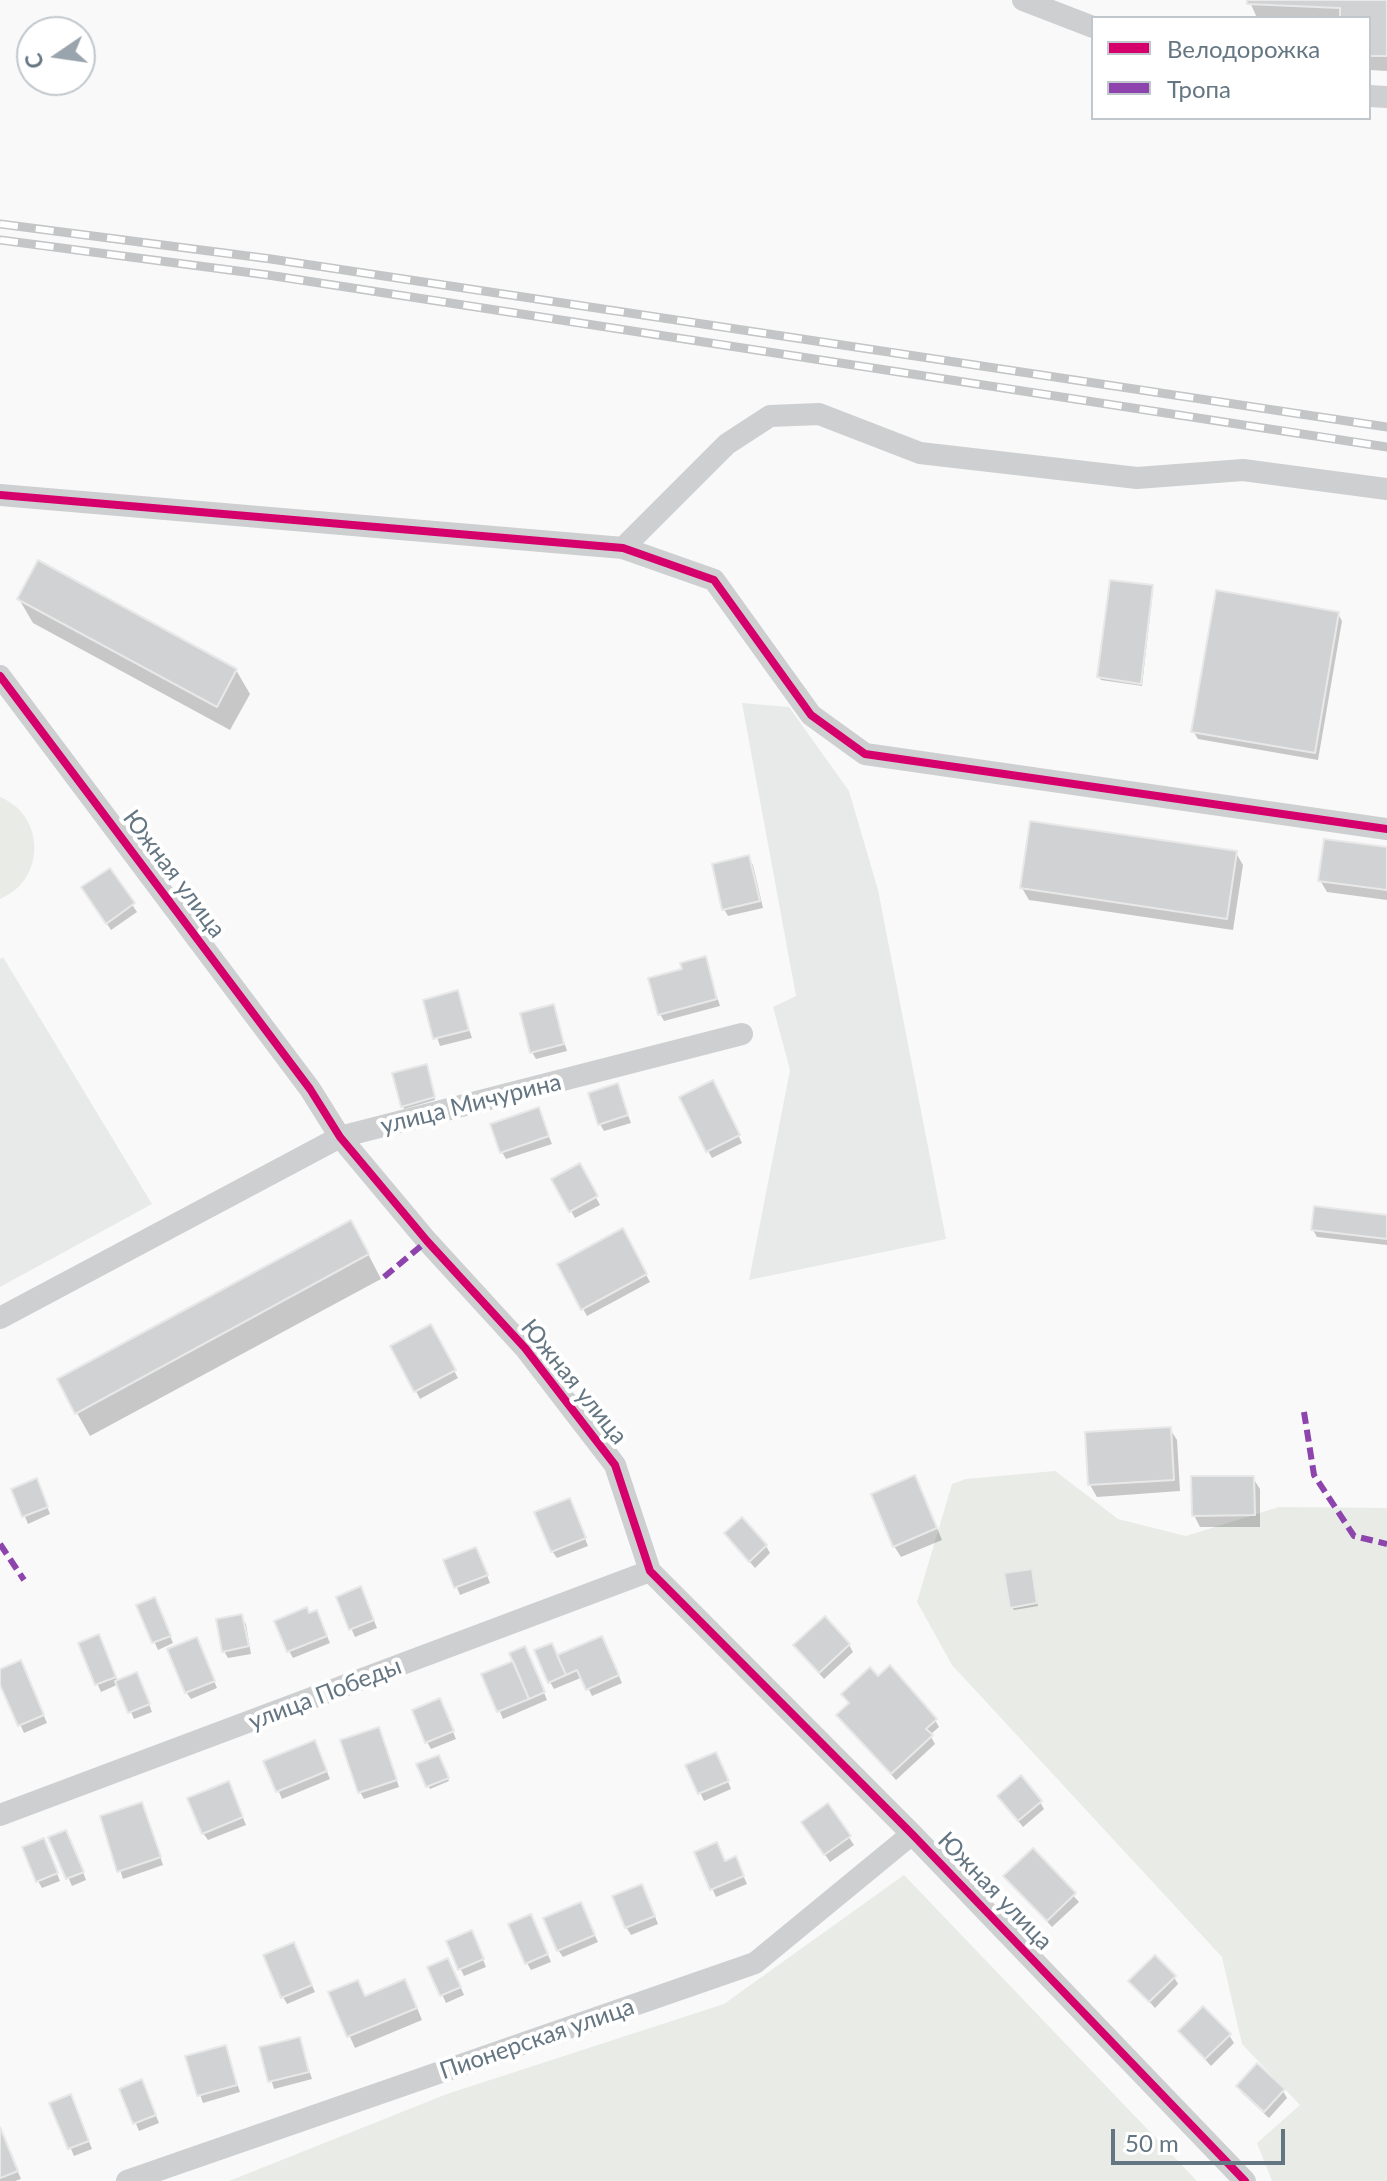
<!DOCTYPE html>
<html>
<head>
<meta charset="utf-8">
<style>
	body { margin:0 }
	#map { position:relative; width:1387px; height:2181px; overflow:hidden; background:#f9f9f9; font-family:Lato,sans-serif }
	canvas { display:block }
	.legend { position:absolute; left:1091px; top:16px; width:280px; height:104px; box-sizing:border-box; background:#fff; border:2px solid #c1c8cd; margin:0; padding:10px 14px; list-style:none; font-size:24px; color:#657683 }
	.legend li { display:flex; align-items:center; gap:16px; height:40px }
	.legend b { width:40px; border:2px solid #c1c8cd }
	.north { position:absolute; left:16px; top:16px; width:80px; height:80px; box-sizing:border-box; background:#fff; border:2px solid #c1c8cd; border-radius:50%; rotate:257deg; font-size:22px; font-weight:700; line-height:32px; text-align:center; color:#657683 }
	.north::after { content:''; display:block; margin:auto; width:28px; height:36px; background:#99a4ac; clip-path:polygon(50% 0,100% 100%,50% 72%,0 100%) }
	.scale { position:absolute; left:1111px; top:2129px; width:174px; height:36px; box-sizing:border-box; border:4px solid #657683; border-top:0; padding-left:10px; font-size:24px; line-height:28px; white-space:nowrap; color:#657683; -webkit-text-stroke:6px #fff; paint-order:stroke }
</style>
</head>
<body>
<div id="map">
<canvas width="1387" height="2181"></canvas>
<ul class="legend">
<li><b style="height:10px;background:#d6006c"></b>Велодорожка</li>
<li><b style="height:10px;background:#8e44ad"></b>Тропа</li>
</ul>
<div class="north">С</div>
<div class="scale">50 m</div>
</div>
<script>
const context = document.querySelector('canvas').getContext('2d');
context.lineJoin = 'round';
function paint(path, color) {
  context.fillStyle = color;
  context.fill(path, 'evenodd');
}
function stroke(path, color, width, dash) {
  context.strokeStyle = color;
  context.lineWidth = width;
  context.lineCap = dash ? 'butt' : 'round';
  context.setLineDash(dash || []);
  context.stroke(path);
}
function write(font, color, halo, rows, align = 'center') {
  context.font = font + ' Lato,sans-serif';
  context.lineWidth = 8;
  context.setLineDash([]);
  context.textBaseline = 'middle';
  context.strokeStyle = halo;
  context.fillStyle = color;
  for (const [text, x, y, turn = 0] of rows) {
    context.save();
    context.translate(x, y);
    context.rotate((+turn || 0) * Math.PI / 180);
    context.textAlign = isNaN(turn) ? turn : align;
    if (halo) context.strokeText(text, 0, 0);
    context.fillText(text, 0, 0);
    context.restore();
  }
}
const built = new Path2D(`
	M742,703L789,707L849,791L878,890L946,1239L749,1280L790,1070L773,1007L796,996Z
	M3,957L152,1204L0,1287V959Z`);
const green = new Path2D(`
	M0,797C46,816 46,880 0,899Z
	M1055,1471L1118,1519L1186,1536L1279,1507L1387,1508V2181H1272L1257,2143L1300,2105L1242,2044L1222,1957L952,1665L917,1602L952,1484L966,1479Z
	M904,1875L1197,2181H229L447,2094L724,2004Z`);
const shadow = new Path2D(`
	M1249,0H1387V71L1369,70V18H1257Z
	M1151,587L1153,590L1142,686L1101,680L1099,677Z
	M19,599L236,670L250,694L230,730L33,623Z
	M1338,614L1342,621L1318,760L1198,739L1193,731Z
	M1387,849V900L1327,892L1320,880Z
	M1236,853L1243,865L1233,930L1029,900L1022,888Z
	M748,857L753,865L763,908L728,916L724,909Z
	M109,870L137,912L111,930L88,895Z
	M705,958L720,1006L664,1021L660,1014L684,970Z
	M457,993L472,1038L440,1046L425,1001Z
	M553,1007L567,1051L536,1059L532,1052Z
	M427,1069L435,1100L404,1109L403,1106Z
	M617,1086L631,1123L604,1131L600,1124Z
	M716,1090L742,1143L712,1158L708,1151Z
	M538,1110L552,1144L506,1159L502,1152Z
	M579,1166L600,1205L575,1218L553,1180Z
	M1387,1217V1245L1317,1237L1313,1230Z
	M622,1231L650,1282L587,1316L559,1265Z
	M364,1246L381,1279L90,1436L77,1413Z
	M430,1327L458,1378L420,1399L393,1347Z
	M1170,1429L1177,1440L1180,1491L1097,1497L1090,1485Z
	M1253,1478L1260,1489V1527H1200L1194,1515Z
	M40,1488L50,1514L28,1524L14,1490Z
	M921,1489L942,1540L901,1557L894,1546Z
	M573,1508L588,1546L557,1558L552,1551Z
	M726,1534L766,1546L770,1553L755,1568Z
	M480,1557L490,1583L460,1595L446,1561Z
	M1032,1574L1038,1606L1014,1610L1012,1607Z
	M364,1596L377,1628L355,1637L338,1598Z
	M139,1606L158,1607L173,1643L158,1650Z
	M241,1617L246,1624L251,1654L228,1658L224,1651Z
	M320,1619L330,1643L293,1658L289,1651Z
	M80,1644H102L118,1682H141L152,1712L134,1719L119,1684L101,1692Z
	M606,1645L622,1683L592,1696L583,1677L554,1689L550,1682L557,1657Z
	M849,1645L853,1652L824,1679L800,1652Z
	M200,1647L217,1688L191,1699L186,1692Z
	M529,1656L547,1700L503,1719L484,1675Z
	M24,1670L47,1723L24,1733L0,1680V1671Z
	M843,1694L935,1720L939,1727L930,1735L935,1744L896,1780L843,1722L850,1705Z
	M443,1708L456,1739L431,1749L427,1742Z
	M382,1737L399,1787L364,1799L360,1792Z
	M318,1750L330,1779L282,1799L266,1762Z
	M438,1757L449,1781L430,1789L419,1765Z
	M720,1761L731,1789L704,1801L688,1766Z
	M232,1791L246,1825L208,1840L203,1833Z
	M1040,1802L1044,1809L1023,1827L1004,1803Z
	M828,1806L854,1845L830,1862L808,1830Z
	M145,1811L163,1865L123,1879L103,1817Z
	M51,1838L70,1839L86,1880L72,1886Z
	M47,1848L60,1881L42,1888L38,1881Z
	M1033,1851L1079,1902L1052,1927L1006,1876Z
	M697,1853L739,1866L747,1884L716,1897Z
	M646,1894L658,1924L631,1935L626,1927Z
	M584,1912L598,1942L563,1957L558,1950Z
	M535,1924L551,1962L531,1970L527,1963Z
	M475,1940L486,1967L464,1976L448,1942Z
	M297,1952L315,1992L287,2004L283,1997Z
	M452,1967L464,1995L446,2003L430,1968Z
	M1174,1977L1178,1984L1155,2008L1131,1981Z
	M330,1993L365,1998L411,1993L422,2020L355,2048Z
	M1180,2031L1229,2035L1234,2043L1211,2066Z
	M299,2039L312,2079L274,2089L262,2049Z
	M225,2047L240,2092L203,2103L187,2058Z
	M1238,2086L1283,2091L1287,2098L1269,2118L1242,2093Z
	M145,2089L159,2123L139,2131L122,2090Z
	M52,2104H74L92,2149L74,2156Z
	M0,2130L21,2179L15,2181H0Z`);
const building = new Path2D(`
	M1247,0H1387V56H1369V18H1340V8L1247,4Z
	M38,560L237,669L217,707L17,599Z
	M1110,580L1153,585L1141,684L1097,677Z
	M1216,590L1339,612L1315,753L1191,732Z
	M1030,821L1237,851L1227,919L1020,888Z
	M1324,839L1387,847V890L1318,881Z
	M749,855L760,901L722,910L712,864Z
	M110,868L135,903L106,924L81,887Z
	M706,956L717,999L658,1015L648,978L682,969L680,963Z
	M458,990L469,1030L433,1039L423,1000Z
	M554,1004L564,1044L530,1053L520,1013Z
	M427,1064L435,1097L401,1107L392,1073Z
	M713,1080L740,1135L706,1152L679,1097Z
	M618,1083L628,1115L598,1125L588,1093Z
	M539,1107L549,1136L500,1153L490,1124Z
	M580,1163L598,1196L569,1212L551,1179Z
	M1314,1206L1387,1215V1239L1311,1230Z
	M351,1220L369,1254L75,1414L57,1379Z
	M623,1228L647,1274L581,1310L557,1264Z
	M431,1324L456,1370L414,1392L390,1346Z
	M1171,1427L1174,1480L1088,1485L1085,1432Z
	M915,1475L937,1528L893,1547L871,1494Z
	M1191,1476H1254L1255,1515L1192,1516Z
	M37,1478L48,1507L22,1517L11,1489Z
	M570,1498L586,1538L551,1552L534,1512Z
	M742,1517L767,1545L749,1562L724,1533Z
	M476,1547L488,1575L454,1588L443,1560Z
	M1032,1569L1037,1603L1010,1608L1004,1573Z
	M361,1586L374,1620L349,1630L336,1597Z
	M155,1597L171,1636L152,1643L136,1605Z
	M307,1607L309,1613L317,1610L327,1636L287,1652L274,1621Z
	M242,1614L249,1646L222,1652L216,1619Z
	M825,1616L850,1644L819,1673L793,1645Z
	M99,1634L116,1677L95,1685L78,1643Z
	M602,1636L619,1675L586,1690L577,1670L566,1675L557,1655Z
	M197,1637L215,1681L185,1693L167,1649Z
	M552,1643L566,1675L548,1683L534,1650Z
	M525,1646L545,1692L529,1699L509,1653Z
	M21,1660L44,1715L18,1726L0,1685V1669Z
	M513,1661L529,1699L497,1712L481,1674Z
	M890,1665L937,1719L926,1729L933,1735L891,1774L836,1715L849,1703L841,1694L870,1667L878,1676Z
	M137,1672L150,1704L128,1713L115,1681Z
	M440,1698L454,1731L425,1743L412,1710Z
	M379,1727L397,1780L358,1793L340,1740Z
	M315,1740L327,1771L276,1792L263,1761Z
	M716,1752L729,1781L698,1794L685,1765Z
	M439,1755L449,1778L426,1787L416,1764Z
	M1021,1775L1042,1801L1018,1821L997,1796Z
	M229,1781L243,1817L202,1834L187,1798Z
	M142,1802L161,1857L117,1872L100,1816Z
	M828,1803L851,1836L824,1855L801,1822Z
	M66,1830L84,1872L66,1879L48,1837Z
	M44,1838L58,1873L36,1882L22,1847Z
	M717,1842L725,1861L736,1856L744,1876L710,1890L694,1852Z
	M1033,1848L1076,1893L1047,1921L1003,1876Z
	M642,1884L655,1916L625,1928L612,1896Z
	M581,1902L595,1935L557,1951L543,1918Z
	M531,1914L548,1954L525,1964L508,1924Z
	M472,1930L484,1959L458,1970L446,1941Z
	M294,1942L312,1985L281,1998L263,1955Z
	M1155,1955L1176,1976L1149,2002L1128,1981Z
	M448,1958L461,1987L440,1996L427,1967Z
	M405,1979L417,2008L347,2037L328,1992L358,1980L365,1996Z
	M1203,2006L1231,2034L1205,2059L1178,2031Z
	M300,2037L309,2072L268,2082L259,2047Z
	M226,2045L237,2085L197,2096L185,2056Z
	M1257,2063L1285,2089L1264,2112L1236,2086Z
	M142,2079L156,2115L133,2124L119,2089Z
	M71,2094L89,2141L68,2149L49,2103Z
	M0,2127L18,2171L0,2178Z`);
const minor = new Path2D(`
	M1023,0L1093,27
	M1369,96L1387,97
	M0,495L623,548L714,580L811,715L865,754L1387,829
	M623,548L727,444L770,416L819,414L920,453L1137,478L1243,470L1387,489
	M0,676L310,1089L340,1137L427,1241L525,1348L615,1465L650,1571L912,1834L1245,2181
	M0,1318L340,1137L742,1034
	M0,1815L650,1571
	M127,2181L755,1963L912,1834`);
const rail = new Path2D(`
	M0,224L271,259L1387,427
	M0,240L268,275L1387,447`);
const quiet = new Path2D(`
	M384,1277L427,1241
	M1304,1412L1314,1475L1354,1536L1387,1544
	M0,1544L24,1580`);
const cycleway = new Path2D(`
	M0,495L623,548L714,580L811,715L865,754L1387,829
	M0,676L310,1089L340,1137L427,1241L525,1348L615,1465L650,1571L912,1834L1245,2181`);
const streetNames = [
	["Южная улица",174,874,53],
	["улица Мичурина",471,1104,-14],
	["Южная улица",574,1382,51],
	["улица Победы",325,1694,-21],
	["Южная улица",995,1891,46],
	["Пионерская улица",537,2039,-19]
];
paint(built, '#e8e9e9');
paint(green, '#e8ebe6');
paint(shadow, '#0003');
paint(building, '#d0d2d3');
stroke(building, '#e8e8e8', 2);
stroke(minor, '#cecfd0', 22);
stroke(rail, '#c3c5c6', 9);
stroke(rail, '#fff', 6, [18]);
stroke(quiet, '#8e44ad', 6, [12, 6]);
stroke(cycleway, '#d6006c', 8);
write('24px', '#657683', '#fff', streetNames);
</script>
</body>
</html>
